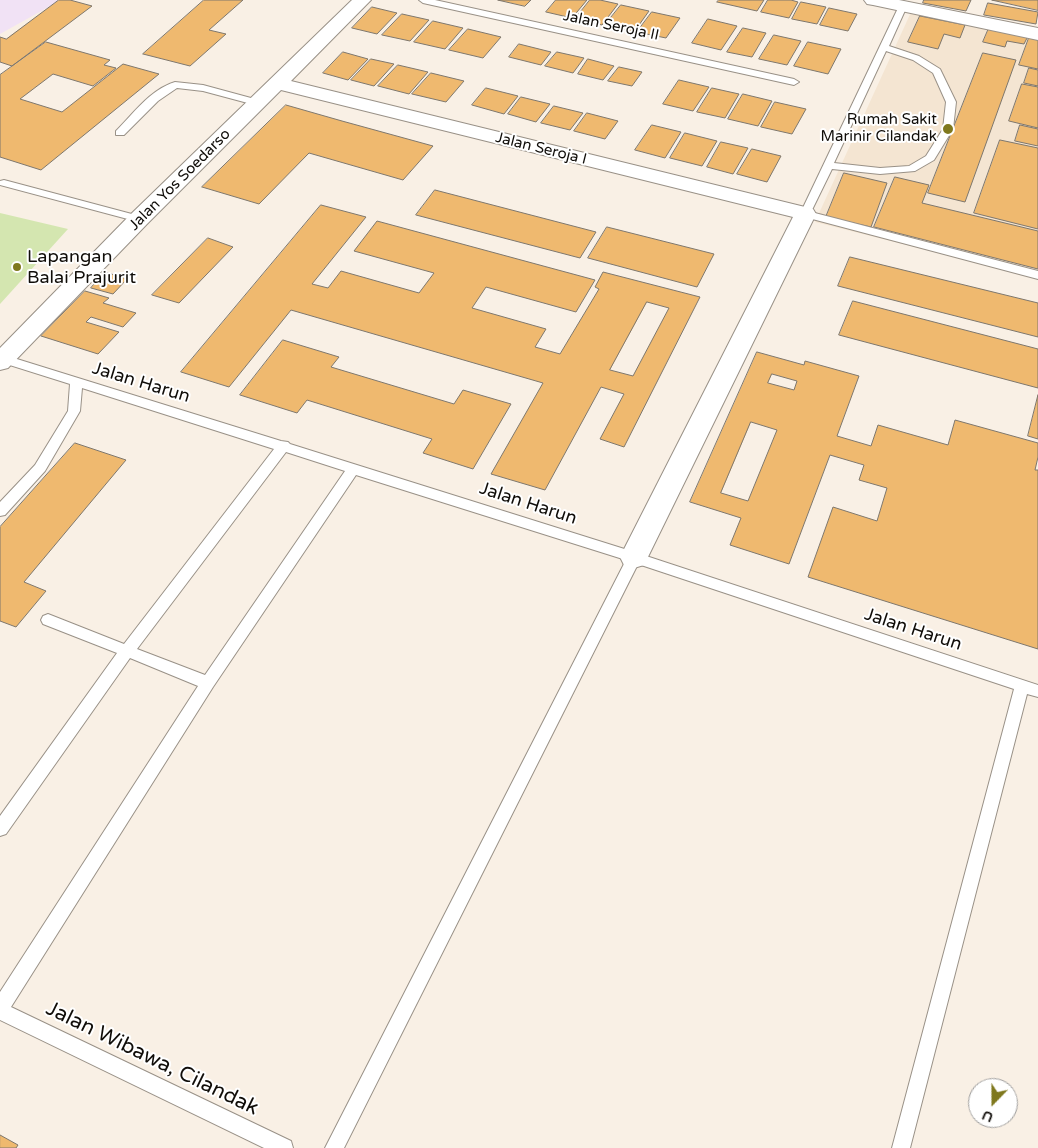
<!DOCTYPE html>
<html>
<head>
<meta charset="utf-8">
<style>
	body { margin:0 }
	#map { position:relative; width:1038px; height:1148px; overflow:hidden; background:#f9f0e5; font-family:"Varela Round",sans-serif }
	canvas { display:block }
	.north { position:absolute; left:968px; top:1078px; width:50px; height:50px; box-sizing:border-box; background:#fff; border:1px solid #9f9e9d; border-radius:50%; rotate:202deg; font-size:14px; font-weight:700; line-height:20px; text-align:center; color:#100d09 }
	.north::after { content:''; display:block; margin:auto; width:18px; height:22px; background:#7f781d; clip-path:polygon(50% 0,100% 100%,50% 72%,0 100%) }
</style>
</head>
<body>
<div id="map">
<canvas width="1038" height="1148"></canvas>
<div class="north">U</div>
</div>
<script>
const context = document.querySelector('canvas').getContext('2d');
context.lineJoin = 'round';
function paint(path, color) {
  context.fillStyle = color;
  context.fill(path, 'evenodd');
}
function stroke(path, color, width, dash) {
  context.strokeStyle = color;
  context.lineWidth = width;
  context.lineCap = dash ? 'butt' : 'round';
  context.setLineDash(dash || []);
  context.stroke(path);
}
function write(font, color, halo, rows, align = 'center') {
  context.font = font + ' "Varela Round",sans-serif';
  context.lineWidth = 4;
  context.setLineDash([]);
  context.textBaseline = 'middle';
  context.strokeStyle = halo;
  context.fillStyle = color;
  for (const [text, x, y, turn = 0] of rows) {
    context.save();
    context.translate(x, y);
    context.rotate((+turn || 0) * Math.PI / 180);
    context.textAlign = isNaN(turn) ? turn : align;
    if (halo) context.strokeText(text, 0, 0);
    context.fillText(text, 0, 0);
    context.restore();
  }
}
const commercial = new Path2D(`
	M0,0H61L0,34Z`);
const medical = new Path2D(`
	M912,10L1038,37V278L815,222Z`);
const green = new Path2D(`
	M0,213L68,229L0,304Z`);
const building = new Path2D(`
	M59,0H70L92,6L12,66L0,62V37L6,39Z
	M204,0H243L209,30L226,34L190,66L143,54Z
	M498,0H531L525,6Z
	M556,0H587L572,18L546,12Z
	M590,0H600L618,4L602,25L575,19Z
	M719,0H764L757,11L717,2Z
	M768,0H791L798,2L789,18L761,12Z
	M924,0H971L966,11L923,3Z
	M992,0H1038V10Z
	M801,2L826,7L817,24L792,19Z
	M988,3L1038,12L1036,24L984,15Z
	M621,5L649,11L634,32L605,25Z
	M372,7L397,13L377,34L352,28Z
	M829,8L857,14L848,31L820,25Z
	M652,12L680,18L666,38L637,32Z
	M402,14L429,20L410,41L382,35Z
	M920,16L965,25L960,38L944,34L938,49L908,42Z
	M708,19L737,26L721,50L692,43Z
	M433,21L463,28L445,49L414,42Z
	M743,28L766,33L752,57L727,52Z
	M989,28L1028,36L1024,44L1007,41L1005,47L983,42Z
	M468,29L501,37L483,58L449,50Z
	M774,35L801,41L787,65L759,59Z
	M1029,38L1038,40V69L1019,65Z
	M46,42L110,60L104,65L116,68L93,86L53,74L20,99L62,112L123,64L159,74L41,170L0,157V75Z
	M808,42L841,49L828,74L794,66Z
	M519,44L551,52L541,65L509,57Z
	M343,52L368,59L348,80L323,73Z
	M557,52L584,58L573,73L545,66Z
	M983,53L1016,60L965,202L928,193Z
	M371,59L394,64L374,86L351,80Z
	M588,59L614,66L603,80L578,74Z
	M398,65L428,72L409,94L378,86Z
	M619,67L642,72L632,86L608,81Z
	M1029,68L1038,70V86L1024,83Z
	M431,73L464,81L446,102L412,94Z
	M679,80L709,87L693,111L663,104Z
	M1022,84L1038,87V128L1009,121Z
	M486,88L518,96L504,114L472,105Z
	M712,88L739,94L725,118L697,112Z
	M743,94L772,101L758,126L728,119Z
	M521,97L550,104L536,122L508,114Z
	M775,102L806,109L792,134L761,127Z
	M286,105L342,121L433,146L403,180L309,153L259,204L202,187Z
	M554,106L583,113L570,130L541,123Z
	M587,113L618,121L605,139L574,131Z
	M652,125L681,132L665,158L635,150Z
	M1020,125L1038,129V146L1015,141Z
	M685,133L717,141L702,166L670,158Z
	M1000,140L1038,148V229L974,213Z
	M721,142L748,148L733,174L707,167Z
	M752,149L781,156L767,182L737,174Z
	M844,173L887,183L871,227L826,217Z
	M895,177L929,185L922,203L1038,231V269L874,227Z
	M435,190L596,232L580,258L416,215Z
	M321,205L366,217L312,284L328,288L341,271L419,293L434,273L354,251L377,221L595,280L576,312L486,287L472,308L546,329L535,347L560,354L599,289L595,287L603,272L700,297L624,447L600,439L624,394L601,387L545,490L491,474L543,383L291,310L229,387L181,372ZM647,302L669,308L633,376L610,370Z
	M607,227L714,254L697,287L588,258Z
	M208,238L233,247L179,303L152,295Z
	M850,257L1038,303V337L838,286Z
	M105,272L127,279L113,294L91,288Z
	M85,291L109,298L103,303L136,313L123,327L91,317L86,322L119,332L98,354L41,336Z
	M853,301L1038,349V388L839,335Z
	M283,340L339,357L331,367L454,404L463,390L511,404L473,469L423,453L432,439L307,400L297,413L240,395Z
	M757,352L804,365L805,361L859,376L837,436L871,446L878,425L948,445L955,420L1038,443V457L1035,470H1038V649L808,577L833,507L877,521L887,488L859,480L864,465L830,455L789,564L730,545L741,518L690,502ZM772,374L797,381L794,390L768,383ZM751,422L777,430L748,501L721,493Z
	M1038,395V439L1028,436Z
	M75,443L126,460L24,582L46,591L16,627L0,621V527Z
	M0,1135L18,1145L16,1148H0Z`);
const lane = new Path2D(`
	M419,0H435L794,79L799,82L794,85L423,3Z
	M903,3L907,6L889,46L919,56L940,69L956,102L953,129L934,160L915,171L880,174L832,169L811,212L1038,271V279L801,216L800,214L899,6ZM886,51L913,60L933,73L946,102L943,129L926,156L909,166L880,168L834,163Z
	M175,82L203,85L262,101L264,103L259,106L203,91L177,88L158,101L124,135H116V131C133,114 151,89 175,82Z
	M4,180L143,217L144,219L139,222L0,185V181Z
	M4,355L281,441L288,442L290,444L634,552L1038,685V697L1027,694L910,1148H892L1014,689L638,564L344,1148H325L626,560L356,475L213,687L11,1007L291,1141L293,1148H264L0,1020V992L198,686L130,658L6,834L0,836V816L117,653L43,624L41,620L43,616L48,614L124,644L274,449L82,388L80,411L45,471L5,515L0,516V502L35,465L68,411L70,384L0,362V356ZM286,452L345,471L205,675L137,649Z`);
const street = new Path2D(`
	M352,0H371L291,81L805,207L813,209L816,214L644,565L634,568L624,565L620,557L793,217L281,90L147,224L8,368L0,370V348L131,214Z
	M864,0H899L1038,28V40L873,5L867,4Z`);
const markers = [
	[948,129,6,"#7f781d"],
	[17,267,5,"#7f781d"]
];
const farStreetnames = [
	["Jalan Seroja II",611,26,12],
	["Jalan Seroja I",541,149,14],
	["Jalan Yos Soedarso",180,180,-45]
];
const farPoinames = [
	["Rumah Sakit",937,120],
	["Marinir Cilandak",937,137]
];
const poiNames = [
	["Lapangan",27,257],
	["Balai Prajurit",27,278]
];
const streetNames = [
	["Jalan Harun",141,383,17],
	["Jalan Harun",528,504,18],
	["Jalan Harun",913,630,18]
];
const nearStreetnames = [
	["Jalan Wibawa, Cilandak",152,1059,26]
];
paint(commercial, '#f1e2f5');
paint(medical, '#f4e5d2');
paint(green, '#d4e6b0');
paint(building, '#efb96f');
stroke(building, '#7e776d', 1);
stroke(lane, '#999187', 2);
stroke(street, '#999187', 2);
paint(lane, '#fff');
paint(street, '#fff');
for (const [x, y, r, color] of markers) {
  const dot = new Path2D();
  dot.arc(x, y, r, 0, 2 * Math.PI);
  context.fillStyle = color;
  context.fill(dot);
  stroke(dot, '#fff', 2);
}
write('15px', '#100d09', '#fff', farStreetnames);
write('15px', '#100d09', '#fff', farPoinames, 'right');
write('18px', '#100d09', '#fff', poiNames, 'left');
write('18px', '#100d09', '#fff', streetNames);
write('21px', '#100d09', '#fff', nearStreetnames);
</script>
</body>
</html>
